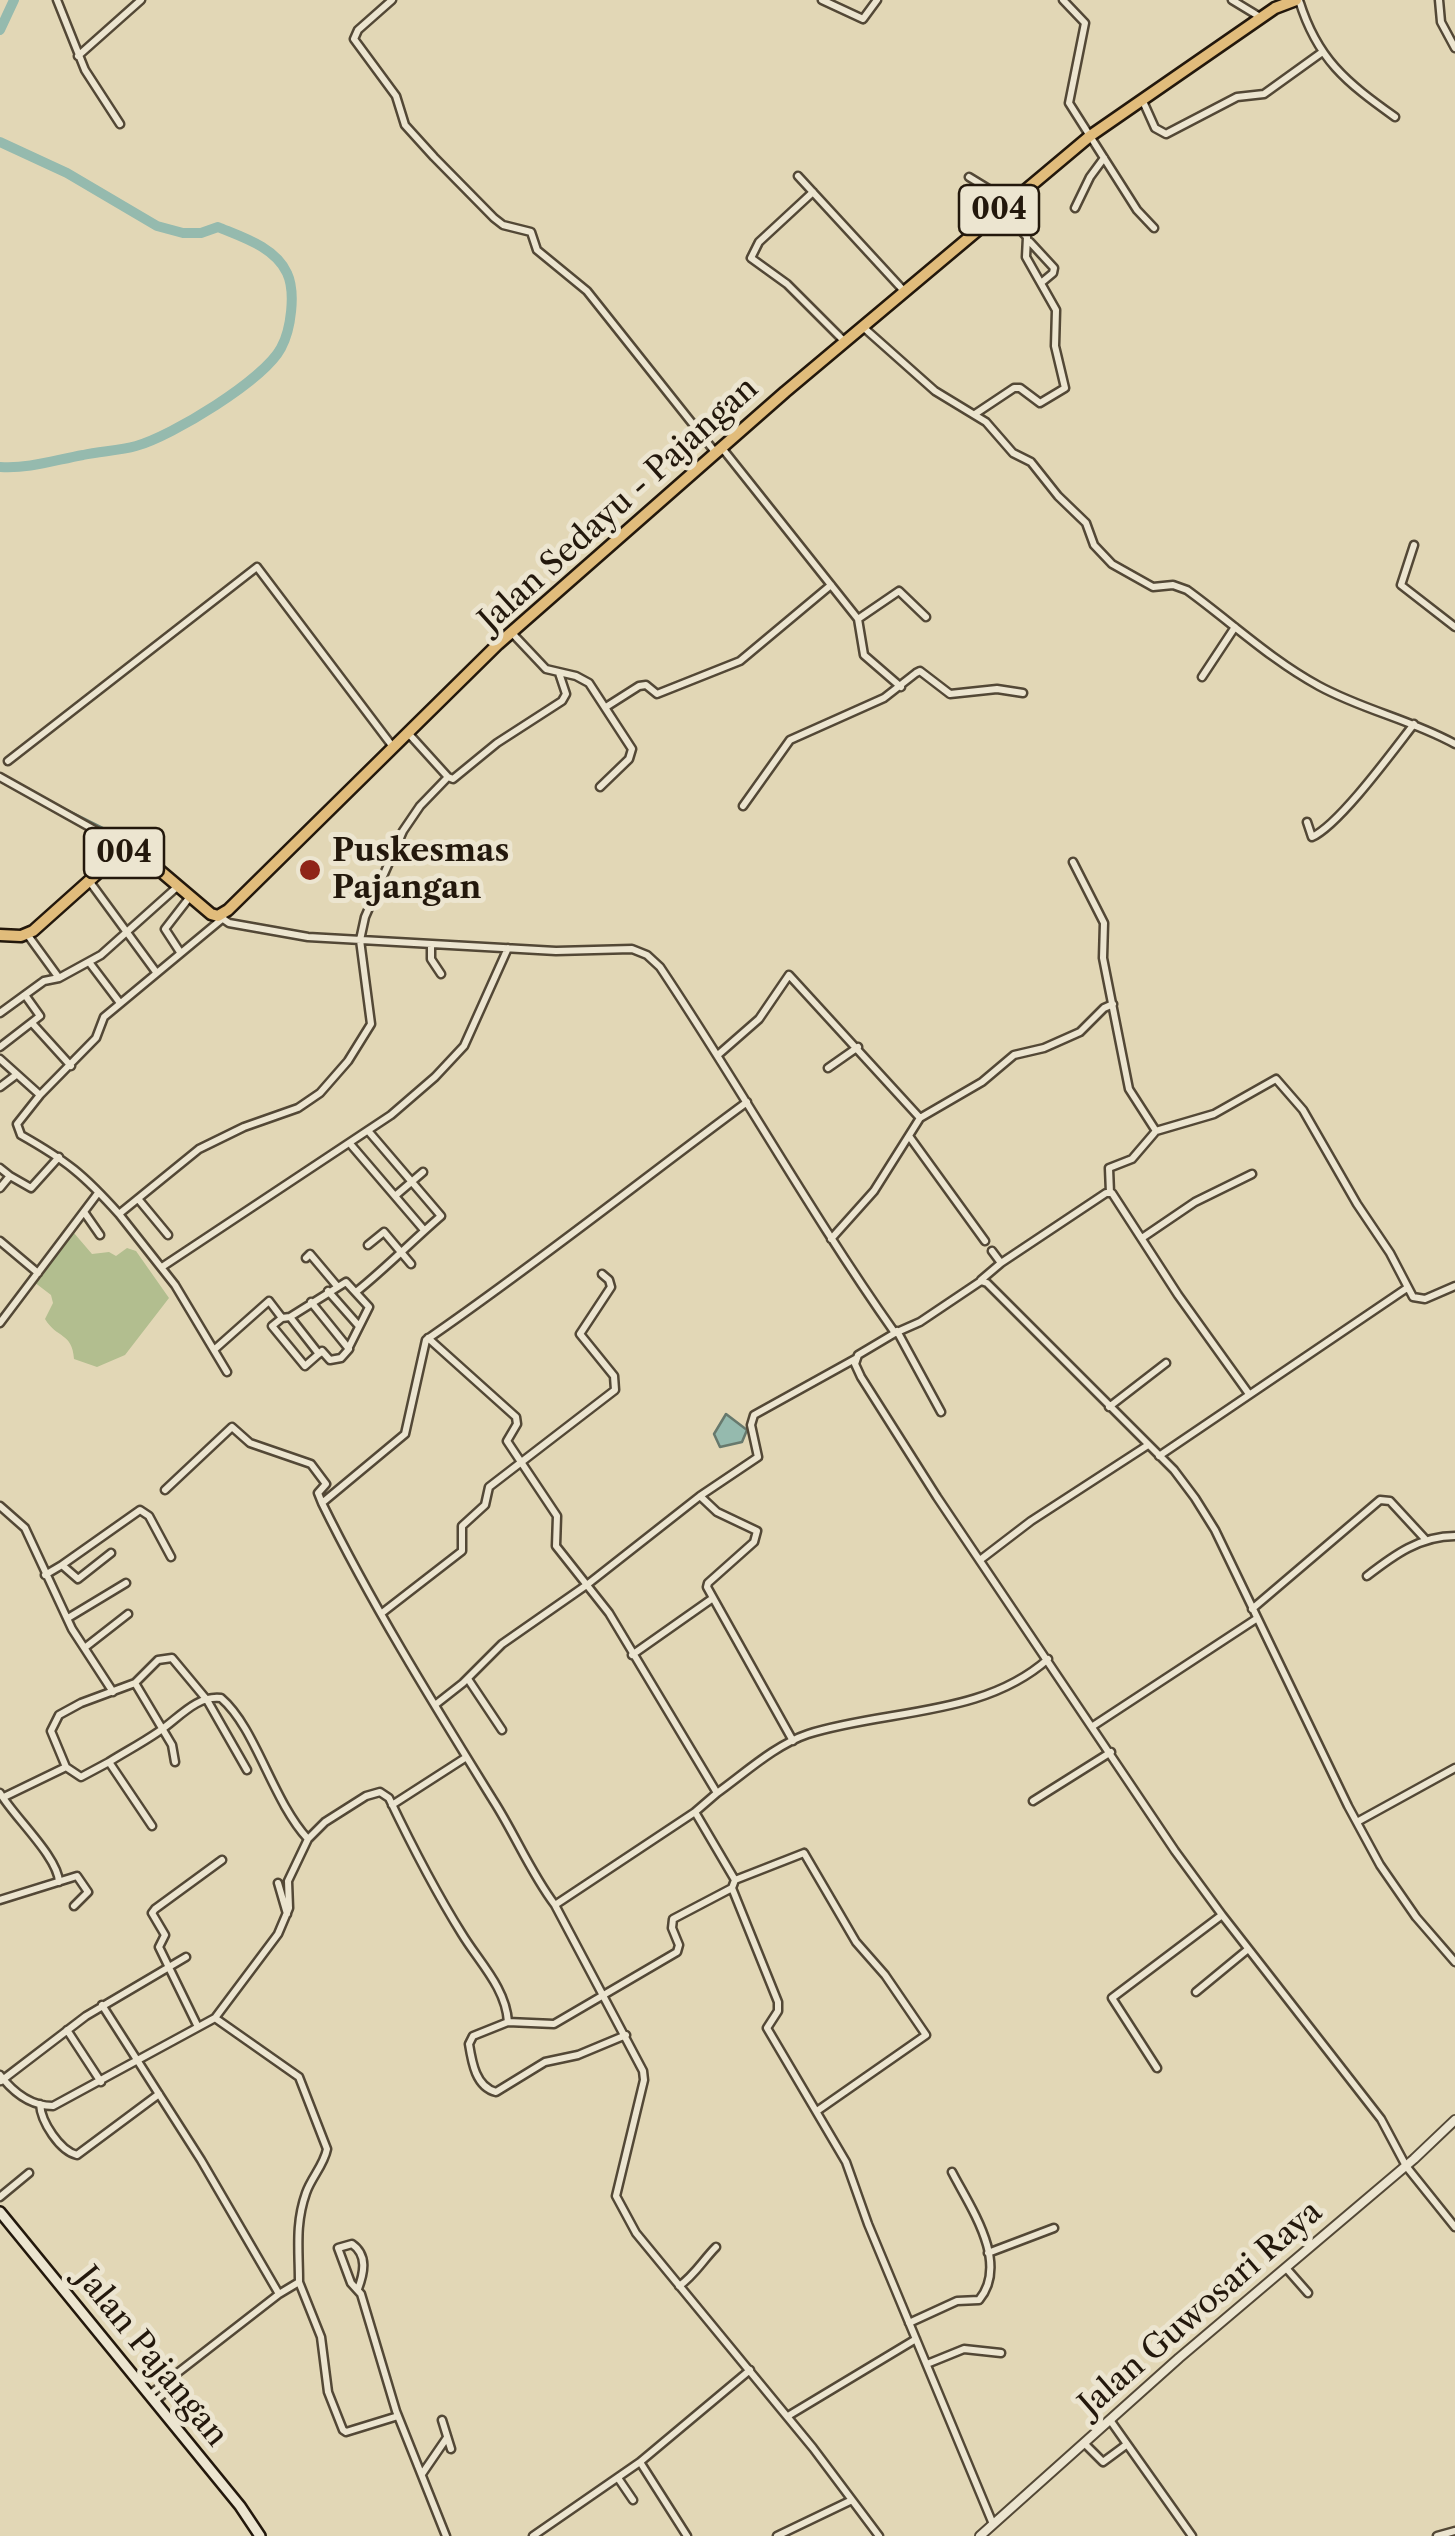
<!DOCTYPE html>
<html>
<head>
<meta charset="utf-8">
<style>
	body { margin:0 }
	canvas { display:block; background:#e2d7b6 }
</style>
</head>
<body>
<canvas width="1455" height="2536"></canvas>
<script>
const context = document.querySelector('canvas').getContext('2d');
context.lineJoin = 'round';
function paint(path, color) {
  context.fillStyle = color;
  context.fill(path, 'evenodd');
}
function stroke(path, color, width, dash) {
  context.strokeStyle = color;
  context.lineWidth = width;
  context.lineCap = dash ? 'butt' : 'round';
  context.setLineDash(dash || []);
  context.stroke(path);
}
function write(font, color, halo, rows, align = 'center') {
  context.font = font + ' "Libre Caslon Text",serif';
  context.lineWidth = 10;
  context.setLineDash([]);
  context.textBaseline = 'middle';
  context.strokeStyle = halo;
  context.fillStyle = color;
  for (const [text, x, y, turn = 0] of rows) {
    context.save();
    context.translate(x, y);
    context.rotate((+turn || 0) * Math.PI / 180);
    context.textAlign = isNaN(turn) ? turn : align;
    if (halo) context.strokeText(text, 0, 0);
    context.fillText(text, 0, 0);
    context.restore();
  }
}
const green = new Path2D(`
	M74,1233L92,1254L109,1252L116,1256L127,1248L136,1251L169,1298L125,1355L97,1367L74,1359C72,1332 57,1339 45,1319L53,1303L51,1295L34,1282L66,1238Z`);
const water = new Path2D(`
	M726,1414L747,1430L742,1442L720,1447L714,1434Z`);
const stream = new Path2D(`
	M49,801L141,847L170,873`);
const river = new Path2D(`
	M0,30L14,0
	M0,142L67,173L157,226L183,233H201L218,227C242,237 275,247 287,273C296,292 291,330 281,348C264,380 172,436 136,446C119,451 100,451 83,455C55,460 29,469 0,467`);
const minor = new Path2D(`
	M57,0L85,70L120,124
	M392,0L358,30L354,39L396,96L405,125L434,157L494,218L503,225L531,232L537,250L587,291L715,452
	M822,0L863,19L877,0
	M1063,0L1085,23L1069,103L1137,210L1154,228
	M1232,0L1260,17
	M1299,0C1317,59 1346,82 1395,117
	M1439,0L1441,22L1455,48
	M78,56L141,0
	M1142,99L1155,128L1166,134L1237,97L1264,94L1321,53
	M798,176L904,291
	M969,177L1010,202
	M813,192L759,242L751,258L787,284L844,341
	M1075,208L1090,177L1104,158
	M1030,242L1054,268L1053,273L1041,283
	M863,327L935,391L986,422L1013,453L1031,462L1058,496L1086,523L1094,545L1112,564L1153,587L1173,585L1187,590C1231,622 1271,660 1319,686C1363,710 1412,720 1455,744
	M975,414L1014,388H1020L1040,403L1065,388L1055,346L1056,310L1026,257L1027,237L1002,210
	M722,448L858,619L864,655L901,687
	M1414,545L1401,585L1455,627
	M858,619L899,591L926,617
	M512,633L546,669L576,676L589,683L632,749L629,759L600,787
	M1202,677L1235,627
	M606,707L639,686L646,685L657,694L740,661L831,585
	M409,734L448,777
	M8,761L257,567L393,747
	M0,777L134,852
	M743,806L790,740L884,698L916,673L920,671L950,694L997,689L1023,693
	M1307,822L1312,837C1339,825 1393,751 1414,724
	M1073,862L1104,923L1103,958L1129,1089L1156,1131
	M90,882L156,972
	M219,916L229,923L308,937L556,951L632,949L647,955L660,967C741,1088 811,1214 895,1333L920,1322L981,1281L987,1283L1174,1470L1195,1498L1215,1530L1348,1806L1380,1865L1416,1917L1455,1962
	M222,919L104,1017L96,1038L40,1095L17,1124L21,1135C67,1161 84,1175 119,1214L199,1149L244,1127L298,1108L320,1093L348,1061L371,1024L360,940L365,917L403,831L420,806L448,777L453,779L497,743L562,701L566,694L559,673
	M27,934L59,978L101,955L177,887
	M431,944V959L441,974
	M180,952L165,929L189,898
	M89,962L120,1003
	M0,1013L44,981L59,978
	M32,1023L71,1066
	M0,1047L40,1016L25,995
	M719,1054L759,1019L789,975L920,1118
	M0,1059L40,1095
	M828,1068L858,1047
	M0,1087L16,1075
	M747,1102C640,1181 535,1265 426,1340L405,1434L322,1503C372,1605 433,1703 493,1800C515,1834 530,1872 555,1905L643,2071L644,2080L616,2196L636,2233L813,2448L879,2536
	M909,1136L985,1241
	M352,1146L424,1230
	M0,1168L10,1176
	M0,1188L10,1176L31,1188L59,1157
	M1110,1193L1109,1168L1132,1159L1156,1131L1214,1114L1276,1079L1303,1110L1357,1204L1390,1253L1413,1297L1425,1299L1455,1286
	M395,1196L423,1172
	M139,1200L168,1235
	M84,1212L100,1235
	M119,1214L175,1285L227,1372
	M1142,1238L1195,1202L1252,1174
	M831,1239L874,1191L920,1118L982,1082L1014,1055L1044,1048L1080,1032L1104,1008L1113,1004
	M0,1241L38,1273
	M368,1245L384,1232L411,1264
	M992,1251L1001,1263
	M306,1258L310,1254L337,1286
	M162,1267L391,1115L435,1077L464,1046L508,948
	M981,1280L1001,1263L1106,1193H1112L1178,1295L1249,1394
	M328,1291L358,1325
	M356,1292C386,1268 412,1241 441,1216L370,1133
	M290,1317L319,1354
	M282,1318L290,1317L346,1282L369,1307L349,1347
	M0,1323L98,1193
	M897,1331L941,1412
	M895,1333L858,1355L855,1364L861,1377L937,1497L1175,1851L1222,1915
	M428,1338L516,1417L517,1424L507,1441L557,1516L556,1546L609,1613L717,1793L695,1812L735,1880L732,1888L778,2002V2011L767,2028L846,2162L868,2224L993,2524
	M215,1349L269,1301L282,1318L272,1326L305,1366L322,1351L330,1360L341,1358L349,1349L311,1302
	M1109,1407L1166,1363
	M1159,1456L1407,1288
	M165,1490L232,1427L250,1443L311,1464L326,1484L318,1493L322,1503
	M700,1496L758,1457L751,1425L754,1415L855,1359
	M0,1506L25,1528L72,1629L113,1692
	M980,1560L1031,1521L1148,1445
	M62,1565L140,1510L149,1516L171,1557
	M45,1575L62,1565L78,1579L111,1553
	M1367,1576C1394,1555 1420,1536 1455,1536
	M1252,1609L1380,1500L1390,1501L1426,1540
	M382,1613L462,1551V1526L485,1505L489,1487L615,1390L614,1376L580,1334L611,1287L609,1280L602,1274
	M68,1618L126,1583
	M87,1646L128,1614
	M632,1655L713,1598
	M468,1679L502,1730
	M135,1683L172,1745L175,1762
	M435,1705L463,1683L502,1644L588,1584L700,1496L717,1512L757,1531L754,1542L708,1583L707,1587L793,1741
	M1093,1726L1256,1619
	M109,1762C125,1752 142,1743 158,1732C178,1719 196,1695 221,1698C256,1728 272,1800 308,1839
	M66,1767L81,1777L109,1762L152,1826
	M0,1793C14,1817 58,1857 59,1882
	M717,1793C745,1773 775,1745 808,1734C887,1709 983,1717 1048,1659
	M4,1797L66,1767L51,1731L59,1715L81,1703L135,1683L158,1660L172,1658L207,1700L247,1770
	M1033,1801L1111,1752
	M392,1805L465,1758
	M1357,1822L1455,1768
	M735,1880L804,1853L856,1942L885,1975L926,2035L817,2111
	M278,1883L287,1914
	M0,1900L77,1876L88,1892L74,1906
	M555,1905L695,1812
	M1196,1992L1247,1950
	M102,2005L201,2160L279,2294L149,2395
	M215,2018L299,2077L327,2149C324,2165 311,2178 306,2193C295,2224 299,2250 299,2282L279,2294
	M508,2022L554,2024L677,1952L679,1945L672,1928L673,1919L732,1888
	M198,2027L159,1947L165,1935L152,1913L155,1909L222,1860
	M67,2030L101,2082
	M1157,2068L1112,1998L1222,1915L1381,2119L1406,2166L1455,2227
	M0,2075C13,2092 31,2106 53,2106L215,2018L278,1934L289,1908L288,1881L308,1839L325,1822L366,1796L380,1792L389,1798C411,1844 435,1891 462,1934C479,1962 506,1988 508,2022L473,2036L469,2044C472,2063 476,2087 496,2092L545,2062L578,2055L626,2035
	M1,2081L86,2016L186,1957
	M40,2104C41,2122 60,2151 77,2155L159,2094
	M0,2197L29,2173
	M988,2253L1054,2228
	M1286,2268L1308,2293
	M299,2282L321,2337L328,2392L343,2430L346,2432L398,2416
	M679,2286C694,2276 703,2260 716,2247
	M358,2289C364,2273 368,2255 352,2244L338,2248L351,2283L361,2294L396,2411L446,2536
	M909,2323L957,2301L979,2300C1010,2263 970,2207 952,2172
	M927,2364L964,2349L1001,2353
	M154,2402L166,2392
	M788,2416L916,2339
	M442,2420L451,2449
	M1110,2420L1192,2536
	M1085,2444L1103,2462L1126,2445
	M422,2474L446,2439
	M618,2478L633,2500
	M533,2536L640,2462
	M687,2536L640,2462L750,2370
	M777,2536L852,2500
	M1437,2536L1455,2531`);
const tertiary = new Path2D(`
	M980,2536L1179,2358L1414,2159L1455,2120`);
const secondary = new Path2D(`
	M0,2212L240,2506L260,2536`);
const primary = new Path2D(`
	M0,935L21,936L33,931L118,855L134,852L145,858L211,914L218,916L228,910L498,644L785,392L1090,136L1275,8L1296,0`);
const markers = [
	[310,870,12,"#8f2418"]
];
const shields = [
	[999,210,80],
	[124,853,80]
];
const shieldNames = [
	["004",999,210],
	["004",124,853]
];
const streetNames = [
	["Jalan Sedayu - Pajangan",619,505,-42],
	["Jalan Guwosari Raya",1201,2309,-41],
	["Jalan Pajangan",151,2357,51]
];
const poiNames = [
	["Puskesmas",332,852],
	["Pajangan",332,889]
];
paint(green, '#b2be8f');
paint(water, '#95baae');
stroke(water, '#67796d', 2.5);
stroke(stream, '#67796d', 2.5);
stroke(river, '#95baae', 10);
stroke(minor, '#534836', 11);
stroke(tertiary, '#534836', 12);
stroke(secondary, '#23180c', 14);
stroke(primary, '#23180c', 15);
stroke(minor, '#ece5d0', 6);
stroke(tertiary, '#ece5d0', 8);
stroke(secondary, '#ece5d0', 9);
stroke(primary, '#e1bc7b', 10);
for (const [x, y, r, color] of markers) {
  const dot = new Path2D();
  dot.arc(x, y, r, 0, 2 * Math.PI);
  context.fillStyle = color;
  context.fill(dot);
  stroke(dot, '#ece5d0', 4);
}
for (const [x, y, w] of shields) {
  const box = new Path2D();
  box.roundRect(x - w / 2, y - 25, w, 50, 8);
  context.fillStyle = '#ece5d0';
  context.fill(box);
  stroke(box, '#23180c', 2.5);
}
write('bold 30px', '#23180c', null, shieldNames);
write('32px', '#23180c', '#ece5d0', streetNames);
write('bold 32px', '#23180c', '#ece5d0', poiNames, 'left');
</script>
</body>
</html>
